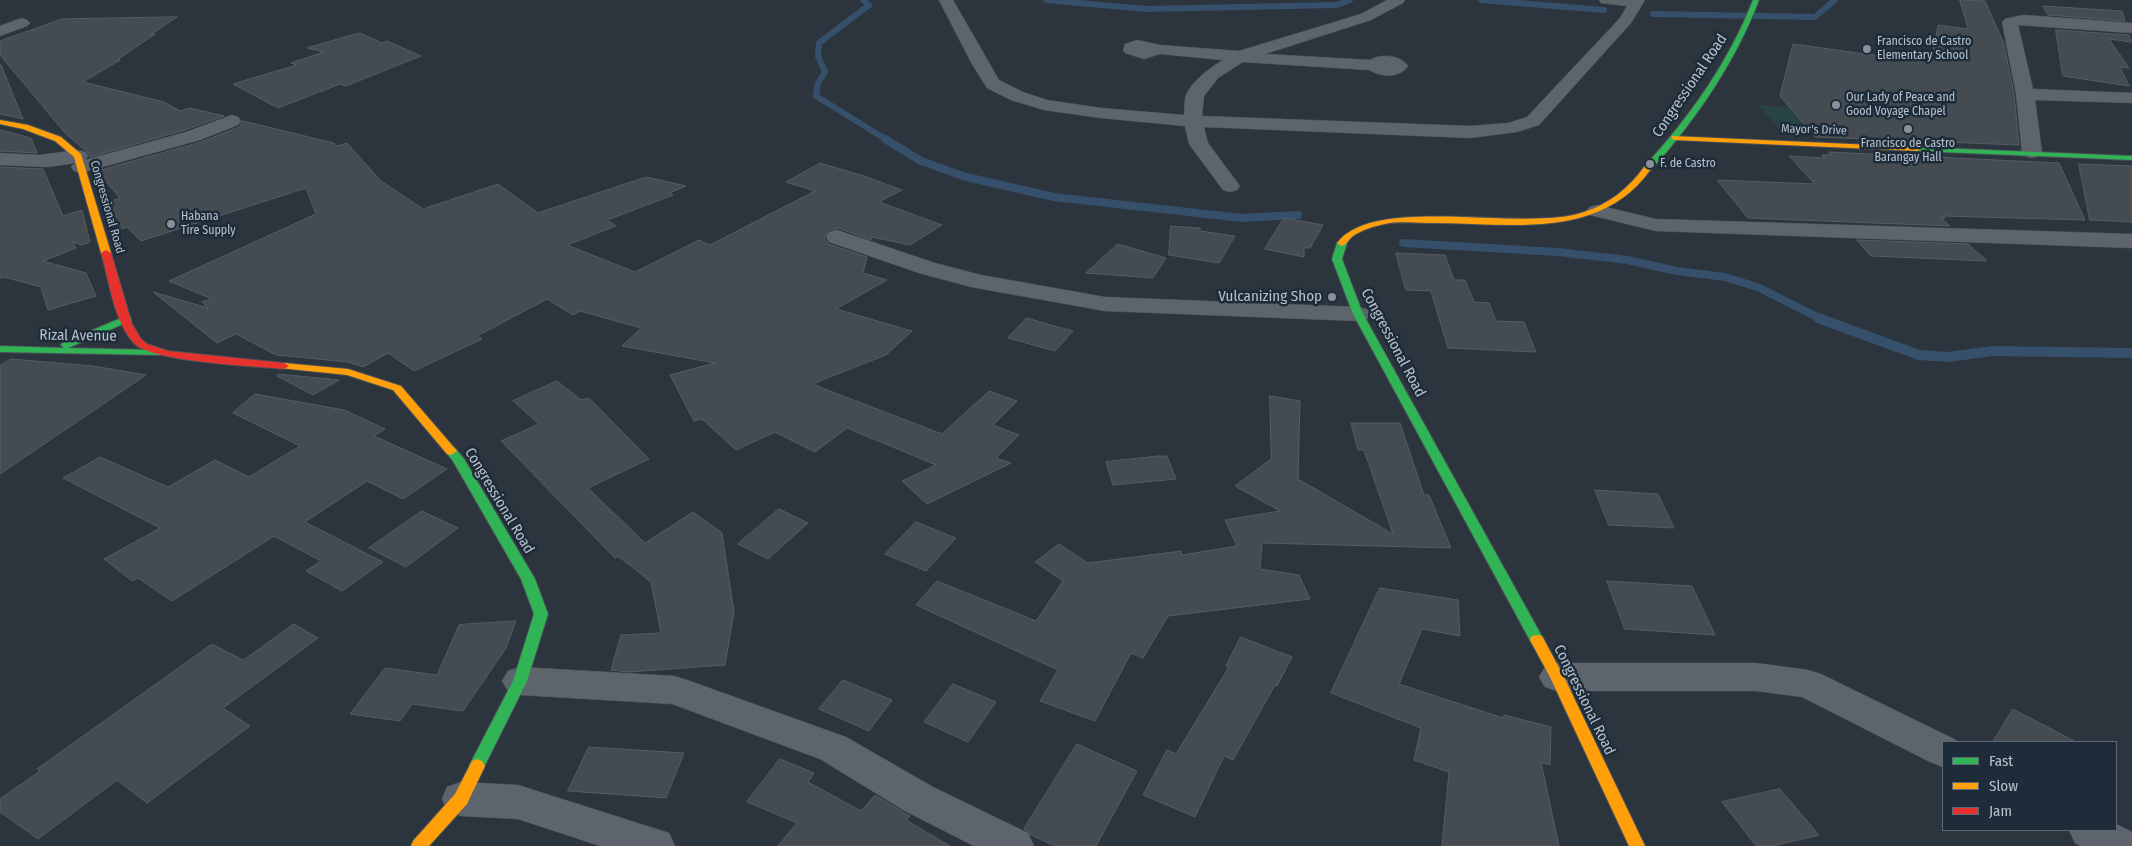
<!DOCTYPE html>
<html>
<head>
<meta charset="utf-8">
<style>
	body { margin:0 }
	#map { position:relative; width:2132px; height:846px; overflow:hidden; background:#2c353d; font-family:"Fira Sans Condensed",sans-serif }
	canvas { display:block }
	.legend { position:absolute; left:1942px; top:741px; width:175px; height:90px; box-sizing:border-box; background:#1e2c3a; border:1px solid #5b6875; margin:0; padding:6px 9px; list-style:none; font-size:15px; color:#b7c2ce }
	.legend li { display:flex; align-items:center; gap:10px; height:25px }
	.legend b { width:25px; border:1px solid #5b6875 }
</style>
</head>
<body>
<div id="map">
<canvas width="2132" height="846"></canvas>
<ul class="legend">
<li><b style="height:6px;background:#30b455"></b>Fast</li>
<li><b style="height:6px;background:#ff9f0a"></b>Slow</li>
<li><b style="height:6px;background:#e5322d"></b>Jam</li>
</ul>
</div>
<script>
const context = document.querySelector('canvas').getContext('2d');
context.lineJoin = 'round';
function paint(path, color) {
  context.fillStyle = color;
  context.fill(path, 'evenodd');
}
function stroke(path, color, width, dash) {
  context.strokeStyle = color;
  context.lineWidth = width;
  context.lineCap = dash ? 'butt' : 'round';
  context.setLineDash(dash || []);
  context.stroke(path);
}
function write(font, color, halo, rows, align = 'center') {
  context.font = font + ' "Fira Sans Condensed",sans-serif';
  context.lineWidth = 5;
  context.setLineDash([]);
  context.textBaseline = 'middle';
  context.strokeStyle = halo;
  context.fillStyle = color;
  for (const [text, x, y, turn = 0] of rows) {
    context.save();
    context.translate(x, y);
    context.rotate((+turn || 0) * Math.PI / 180);
    context.textAlign = isNaN(turn) ? turn : align;
    if (halo) context.strokeText(text, 0, 0);
    context.fillText(text, 0, 0);
    context.restore();
  }
}
const green = new Path2D(`
	M1759,105L1863,111L1889,137L1780,131Z`);
const streamFar2 = new Path2D(`
	M863,0L869,5L819,43L818,56L825,72L818,83L816,96L887,140
	M1046,0L1145,9L1337,5L1350,0
	M1481,0L1604,10
	M1653,14L1815,17L1835,0`);
const streamFar1 = new Path2D(`
	M885,139L921,161L966,177L1054,197L1242,218L1298,215
	M1403,243L1558,252L1627,260L1677,271L1725,277L1760,288L1821,319`);
const stream = new Path2D(`
	M1818,318L1919,355L1948,357L1992,351L2132,353`);
const building = new Path2D(`
	M1960,0L1985,1L2004,44L2014,94L2019,145L1815,137L1780,96L1793,44L1931,63L1938,25L1968,29Z
	M2043,6L2122,11L2125,21L2048,15Z
	M177,17L150,35L155,34L117,60H120L83,82L164,102L180,111L190,108L224,116L185,130L90,157L86,151L65,133L0,55V41L62,19Z
	M2056,30L2129,35L2131,42L2109,39L2129,68L2120,67L2129,86L2063,76Z
	M360,33L382,43L387,41L421,56L346,86L340,84L278,108L233,84L297,65L291,63L324,52L307,48Z
	M0,65H1L23,119L0,114Z
	M243,121L334,143L337,146L347,143L381,181L423,209L498,184L538,213L646,177L686,186L669,193L673,195L607,220L616,226L567,245L635,272L699,240L710,245L815,191L786,182L820,163L864,176L902,190L879,202L942,225L910,245L872,237L871,240L838,228L829,230L824,238L828,244L867,257L863,273L887,280L836,309L912,331L886,355L812,384L942,434L989,391L1017,401L993,425L1019,435L996,458L1011,463L927,504L902,481L936,465L847,428L815,452L775,432L736,450L702,419L694,421L670,375L715,363L622,346L641,328L580,311L573,315L547,299L477,336L482,339L414,371L388,353L363,367L348,362L276,355L236,334L217,343L153,292L208,308L202,302L212,299L169,281L316,214L306,188L141,241L127,227L113,232L104,203L120,198L97,171L201,142L239,127Z
	M0,130L31,138L37,153L0,151Z
	M1829,152L2059,163L2085,220L1943,216L1945,218H1941L1950,226L1748,218L1717,180L1815,184L1789,156L1825,158L1822,155H1831Z
	M2079,164L2132,166V222L2090,220Z
	M0,167L43,169L63,216L82,210L90,242L82,245L73,242L76,248L43,261L86,273L96,296L48,310L41,287L4,277L0,278Z
	M1284,218L1323,225L1310,248H1304V257L1265,249Z
	M1171,226L1200,228V231L1235,236L1219,263L1169,255Z
	M1857,240L1968,244L1987,261L1871,256Z
	M1118,244L1166,258L1153,278L1086,273Z
	M1396,253L1445,255L1454,280H1465L1474,302L1489,303L1496,321L1524,322L1536,352L1448,348L1431,291L1406,290Z
	M1027,318L1047,324L1073,331L1055,351L1008,338Z
	M11,359L93,366L146,375L0,474V366Z
	M278,374L339,380L313,395L277,376Z
	M557,381L581,400L589,398L649,459L588,488L645,543L693,512L722,533L734,612L725,665L629,672L611,670L621,635L661,633L651,582L618,556L615,558L501,441L539,424L513,401Z
	M255,394L344,410L385,429L374,436L447,469L403,499L367,481L305,522L383,562L342,591L306,571L321,561L274,536L172,601L138,578L132,581L104,559L160,528L63,478L100,457L168,487L215,460L249,477L300,446L233,413Z
	M1270,396L1300,401L1298,479L1393,534L1364,450H1358L1351,423H1400L1424,495H1429L1451,548L1262,543L1260,569L1299,575L1310,599L1168,616L1143,658L1131,653L1095,721L1040,701L1058,670L916,605L937,581L1036,621L1063,581L1035,562L1059,544L1088,563L1181,551L1182,555L1237,546L1225,520L1280,511L1235,486L1271,459Z
	M1158,456H1167L1176,479L1113,485L1106,462Z
	M1595,490L1658,494L1674,528L1609,525Z
	M779,509L808,523L768,559L738,544Z
	M422,511L458,528L406,567L369,548Z
	M916,522L956,538L926,571L885,554Z
	M1607,581L1692,586L1715,635L1625,629Z
	M1380,588L1458,600L1460,636L1422,629L1399,684L1503,718L1504,715L1551,727L1550,765L1541,762L1559,846H1442L1449,772L1414,760L1421,728L1331,693Z
	M516,621L506,648L463,711L412,704L400,721L350,714L385,668L437,675L459,625Z
	M294,624L318,638L223,708L250,726L147,803L117,780L38,839L0,812V799L40,771L37,769L212,644L243,660Z
	M1241,637L1292,657L1277,686L1275,685L1233,760L1224,756L1195,817L1143,795L1167,750L1176,754L1229,667L1226,666Z
	M843,680L892,700L869,731L819,709Z
	M953,684L996,702L968,742L924,722Z
	M2013,709L2076,742H1993Z
	M1077,744L1137,771L1096,846H1055L1031,835L1024,829Z
	M589,747L684,753L666,798L568,791Z
	M780,759L814,773L808,782L861,811L875,795L910,816L906,820L950,846H778L797,823L747,802Z
	M1780,789L1819,835L1773,846H1756L1722,802Z`);
const street = new Path2D(`
	M939,0H953L999,80L1023,92L1047,100L1101,108L1184,115C1185,109 1184,100 1186,95C1192,81 1211,67 1223,60L1160,54L1144,59L1125,53L1123,50L1125,44L1137,40L1160,45L1239,51L1361,14L1387,0H1405L1403,3L1371,20L1265,54L1370,60C1381,53 1401,55 1408,66C1399,79 1381,77 1369,70L1243,62L1218,78L1204,96L1202,116L1470,126L1508,123L1527,117L1620,18L1627,6L1601,3L1599,0H1645L1631,23L1539,125L1517,132L1470,138L1204,127L1208,143L1240,186L1237,190L1230,192L1223,190L1189,144L1185,126L1101,118L1044,110L1011,100L987,88L972,64Z
	M2024,15L2132,23V33L2018,25L2033,89L2132,93V103L2035,100L2042,152L2039,156L2032,158L2025,156L2022,152L2016,94L2002,22L2005,19Z
	M22,18L27,20L30,23L27,26L0,36V26Z
	M232,115L238,117L241,121L238,125L200,140L81,173L74,171L71,167L75,163L48,167L0,165V153L39,155L78,150L85,152L88,156L85,160L186,132Z
	M1597,205L1656,219L2132,234V248L1656,231L1590,215L1586,211L1590,207Z
	M837,230L935,263L981,275L1105,297L1358,307L1367,309L1370,314L1367,319L1358,321L1105,311L971,287L919,273L829,242L826,237L829,232Z
	M1557,663H1756L1808,670L1821,674L1956,740L1957,742H1943V767L1930,762L1802,697L1756,691H1557L1545,687L1539,677L1545,667Z
	M520,667L674,676L687,680L846,737L933,787L1028,833L1034,846H974L905,811L820,759L672,704L520,695L508,691L502,681L508,671Z
	M461,782L518,785L669,833L675,846H600L518,819L461,816L447,811L442,799L447,787Z
	M2116,824L2132,832V846H2081L2075,843L2069,830H2116Z`);
const fast = new Path2D(`
	M1753,0H1759C1735,63 1695,121 1650,171H1644V167C1689,118 1729,62 1753,0Z
	M1914,147L2132,156V160L1917,151H1914Z
	M1342,240L1347,243L1342,259L1363,314L1544,640L1542,644L1537,645L1532,644L1353,314L1332,259L1337,243Z
	M126,316L130,317L131,319L130,321L68,348L156,350L160,351L161,353L160,355L0,352V346L64,348L61,345L62,343Z
	M451,447L455,448L464,459L535,579L548,614L527,681L482,771L477,773L472,771L469,766L513,681L534,614L521,579L453,461L445,451Z`);
const slow = new Path2D(`
	M0,120L28,125L61,137L81,154L111,253L109,255L106,256L101,253L74,157L55,141L23,129L0,124Z
	M1672,136L1917,147L1921,149L1917,151L1675,140L1671,138Z
	M1644,167L1651,169C1599,243 1505,222 1427,223C1413,223 1398,221 1385,224C1374,226 1362,230 1353,236C1349,239 1347,244 1342,246L1337,243C1374,193 1525,233 1584,212C1609,204 1629,188 1644,167Z
	M284,363L348,369L401,386L457,451L451,455L447,454L393,390L347,375L280,368L279,366Z
	M1537,635L1542,636L1564,677L1645,846H1629L1550,677L1530,640L1532,636Z
	M477,759L482,761L485,766L467,804L429,846H411L413,841L455,794L472,761Z`);
const jam = new Path2D(`
	M106,250L111,253L132,324L141,339L147,344L168,351L284,363L289,366L284,369C255,366 150,362 134,343C113,320 110,282 101,253Z`);
const markers = [
	[1867,49,5,"#86919b"],
	[1836,105,5,"#86919b"],
	[1908,129,5,"#86919b"],
	[1650,164,5,"#86919b"],
	[171,224,5,"#86919b"],
	[1332,297,5,"#86919b"]
];
const farPoinames = [
	["Francisco de Castro",1877,42],
	["Elementary School",1877,56],
	["Our Lady of Peace and",1846,98],
	["Good Voyage Chapel",1846,112],
	["Francisco de Castro",1908,144,"center"],
	["Barangay Hall",1908,158,"center"],
	["F. de Castro",1660,164],
	["Habana",181,217],
	["Tire Supply",181,231]
];
const farStreetnames = [
	["Mayor's Drive",1814,130,2],
	["Congressional Road",107,207,74]
];
const streetNames = [
	["Congressional Road",1690,86,-56],
	["Rizal Avenue",78,336,1],
	["Congressional Road",1393,343,62],
	["Congressional Road",499,501,59],
	["Congressional Road",1584,700,64]
];
const poiNames = [
	["Vulcanizing Shop",1322,297]
];
paint(green, '#284345');
stroke(streamFar2, '#364f6a', 6);
stroke(streamFar1, '#364f6a', 8);
stroke(stream, '#364f6a', 10);
paint(building, '#444c52');
stroke(building, '#545c65', 1);
stroke(street, '#4b5158', 1);
stroke(fast, '#4b5158', 2);
stroke(slow, '#4b5158', 2);
stroke(jam, '#4b5158', 2);
paint(street, '#5d646b');
paint(fast, '#30b455');
paint(slow, '#ff9f0a');
paint(jam, '#e5322d');
for (const [x, y, r, color] of markers) {
  const dot = new Path2D();
  dot.arc(x, y, r, 0, 2 * Math.PI);
  context.fillStyle = color;
  context.fill(dot);
  stroke(dot, '#1e2c3a', 2);
}
write('12px', '#b7c2ce', '#1e2c3a', farPoinames, 'left');
write('12px', '#b7c2ce', '#1e2c3a', farStreetnames);
write('15px', '#b7c2ce', '#1e2c3a', streetNames);
write('15px', '#b7c2ce', '#1e2c3a', poiNames, 'right');
</script>
</body>
</html>
